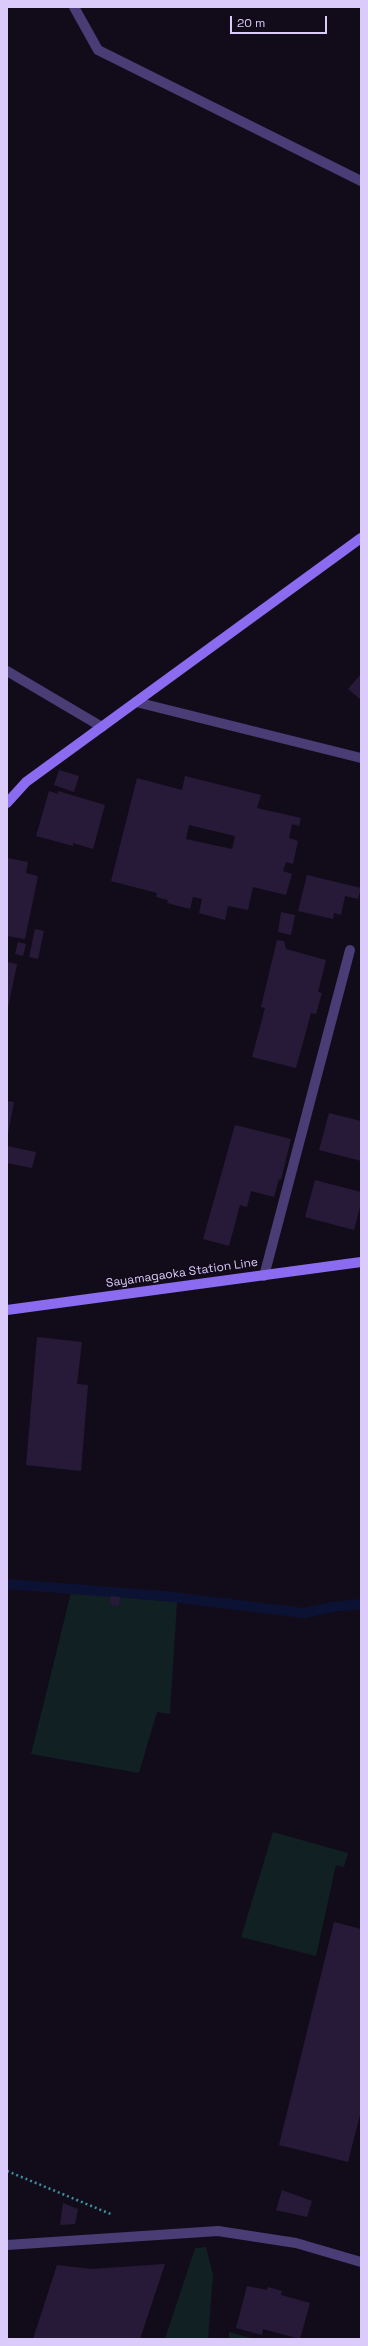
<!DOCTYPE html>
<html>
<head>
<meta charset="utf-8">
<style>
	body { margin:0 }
	#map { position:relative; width:368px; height:2346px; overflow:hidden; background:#120c1a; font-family:"Space Grotesk",sans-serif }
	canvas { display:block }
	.frame { position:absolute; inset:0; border:8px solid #dacbfa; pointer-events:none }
	.scale { position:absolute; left:230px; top:16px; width:97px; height:18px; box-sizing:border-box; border:2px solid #dacbfa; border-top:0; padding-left:5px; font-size:12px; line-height:14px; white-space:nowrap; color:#dacbfa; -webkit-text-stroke:3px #120c1a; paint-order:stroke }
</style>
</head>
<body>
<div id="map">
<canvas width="368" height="2346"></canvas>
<div class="frame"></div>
<div class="scale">20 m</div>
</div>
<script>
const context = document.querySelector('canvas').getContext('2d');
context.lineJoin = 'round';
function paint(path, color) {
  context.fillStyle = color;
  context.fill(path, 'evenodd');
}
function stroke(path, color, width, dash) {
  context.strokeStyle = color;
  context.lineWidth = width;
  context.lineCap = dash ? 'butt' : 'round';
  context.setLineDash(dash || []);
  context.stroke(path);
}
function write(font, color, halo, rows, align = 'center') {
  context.font = font + ' "Space Grotesk",sans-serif';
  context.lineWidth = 3.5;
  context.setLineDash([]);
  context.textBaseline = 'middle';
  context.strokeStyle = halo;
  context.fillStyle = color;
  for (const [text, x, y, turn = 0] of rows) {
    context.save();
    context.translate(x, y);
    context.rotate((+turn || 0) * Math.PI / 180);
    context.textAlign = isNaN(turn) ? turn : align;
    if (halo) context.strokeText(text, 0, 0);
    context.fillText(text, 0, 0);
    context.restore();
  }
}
const green = new Path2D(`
	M71,1593L177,1602L170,1714L157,1712L139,1773L31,1754Z
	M273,1832L348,1853L344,1867L336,1865L316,1956L241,1937Z
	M206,2247L213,2275L208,2339H165L195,2248Z
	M229,2332L255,2339H229Z`);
const stream = new Path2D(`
	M7,1584L164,1596L304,1613L332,1607L361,1604`);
const building = new Path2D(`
	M361,674V700L348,689Z
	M59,770L79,776L74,792L54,785Z
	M185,776L261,795L257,808L301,818L299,826L292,824L289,838L298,841L293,864L286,862L283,871L292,874L286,895L253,887L248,910L228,906L225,920L199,913L202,899L193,897L190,909L167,903L168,900L156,897L157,893L111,881L137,778L182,790ZM189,825L235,836L232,849L186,839Z
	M49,791L58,794V791L105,805L93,849L73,843V846L36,836Z
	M7,858L28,862L26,873L38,876L25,939L7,936Z
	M307,875L361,888L358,899L345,896L341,915L334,913L333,919L298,911Z
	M281,912L295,915L291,935L278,932Z
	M35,929L44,931L38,959L29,957Z
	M277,940L284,941L286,949L326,960L318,992L322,993L316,1014L311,1013L296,1068L252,1057L265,1008L261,1007Z
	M18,942L26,944L23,956L15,954Z
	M7,962L17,964L8,1008H7Z
	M7,1101L14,1102L8,1134H7Z
	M329,1113L361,1121V1161L319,1150Z
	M235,1125L291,1139L281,1180L279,1179L274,1197L251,1191L247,1207L240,1205L229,1246L203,1239Z
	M7,1146L36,1152L32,1168L7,1163Z
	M315,1180L361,1192V1203L354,1230L305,1217Z
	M37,1337L82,1342L77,1384L88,1385L81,1471L26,1465Z
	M111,1596L120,1597L119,1606L110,1605Z
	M334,1922L361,1929V2111L348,2162L279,2145Z
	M282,2190L312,2201L307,2217L276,2210Z
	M63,2203L78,2209L75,2224L60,2225Z
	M165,2264L140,2339H33L57,2265L91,2269Z
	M247,2286L267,2290L268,2287L282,2291L281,2295L310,2303L300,2339L263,2329L262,2335L236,2328Z`);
const path = new Path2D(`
	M7,2171L113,2215`);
const lane = new Path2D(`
	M264,1276L350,950`);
const street = new Path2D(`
	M74,7L98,50L361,181
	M7,671L102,727
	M136,702L361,758
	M7,2245L218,2231L296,2243L361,2262`);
const secondary = new Path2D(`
	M7,803L26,782L361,538
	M7,1310L361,1262`);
const streetNames = [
	["Sayamagaoka Station Line",182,1273,-8]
];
paint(green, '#102023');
stroke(stream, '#0c1233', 10);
paint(building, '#271a39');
stroke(path, '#3891a1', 2.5, [2, 3]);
stroke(lane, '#4a3c75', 10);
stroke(street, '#4a3c75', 10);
stroke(secondary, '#8b6cf0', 10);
write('12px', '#dacbfa', '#120c1a', streetNames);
</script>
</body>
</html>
